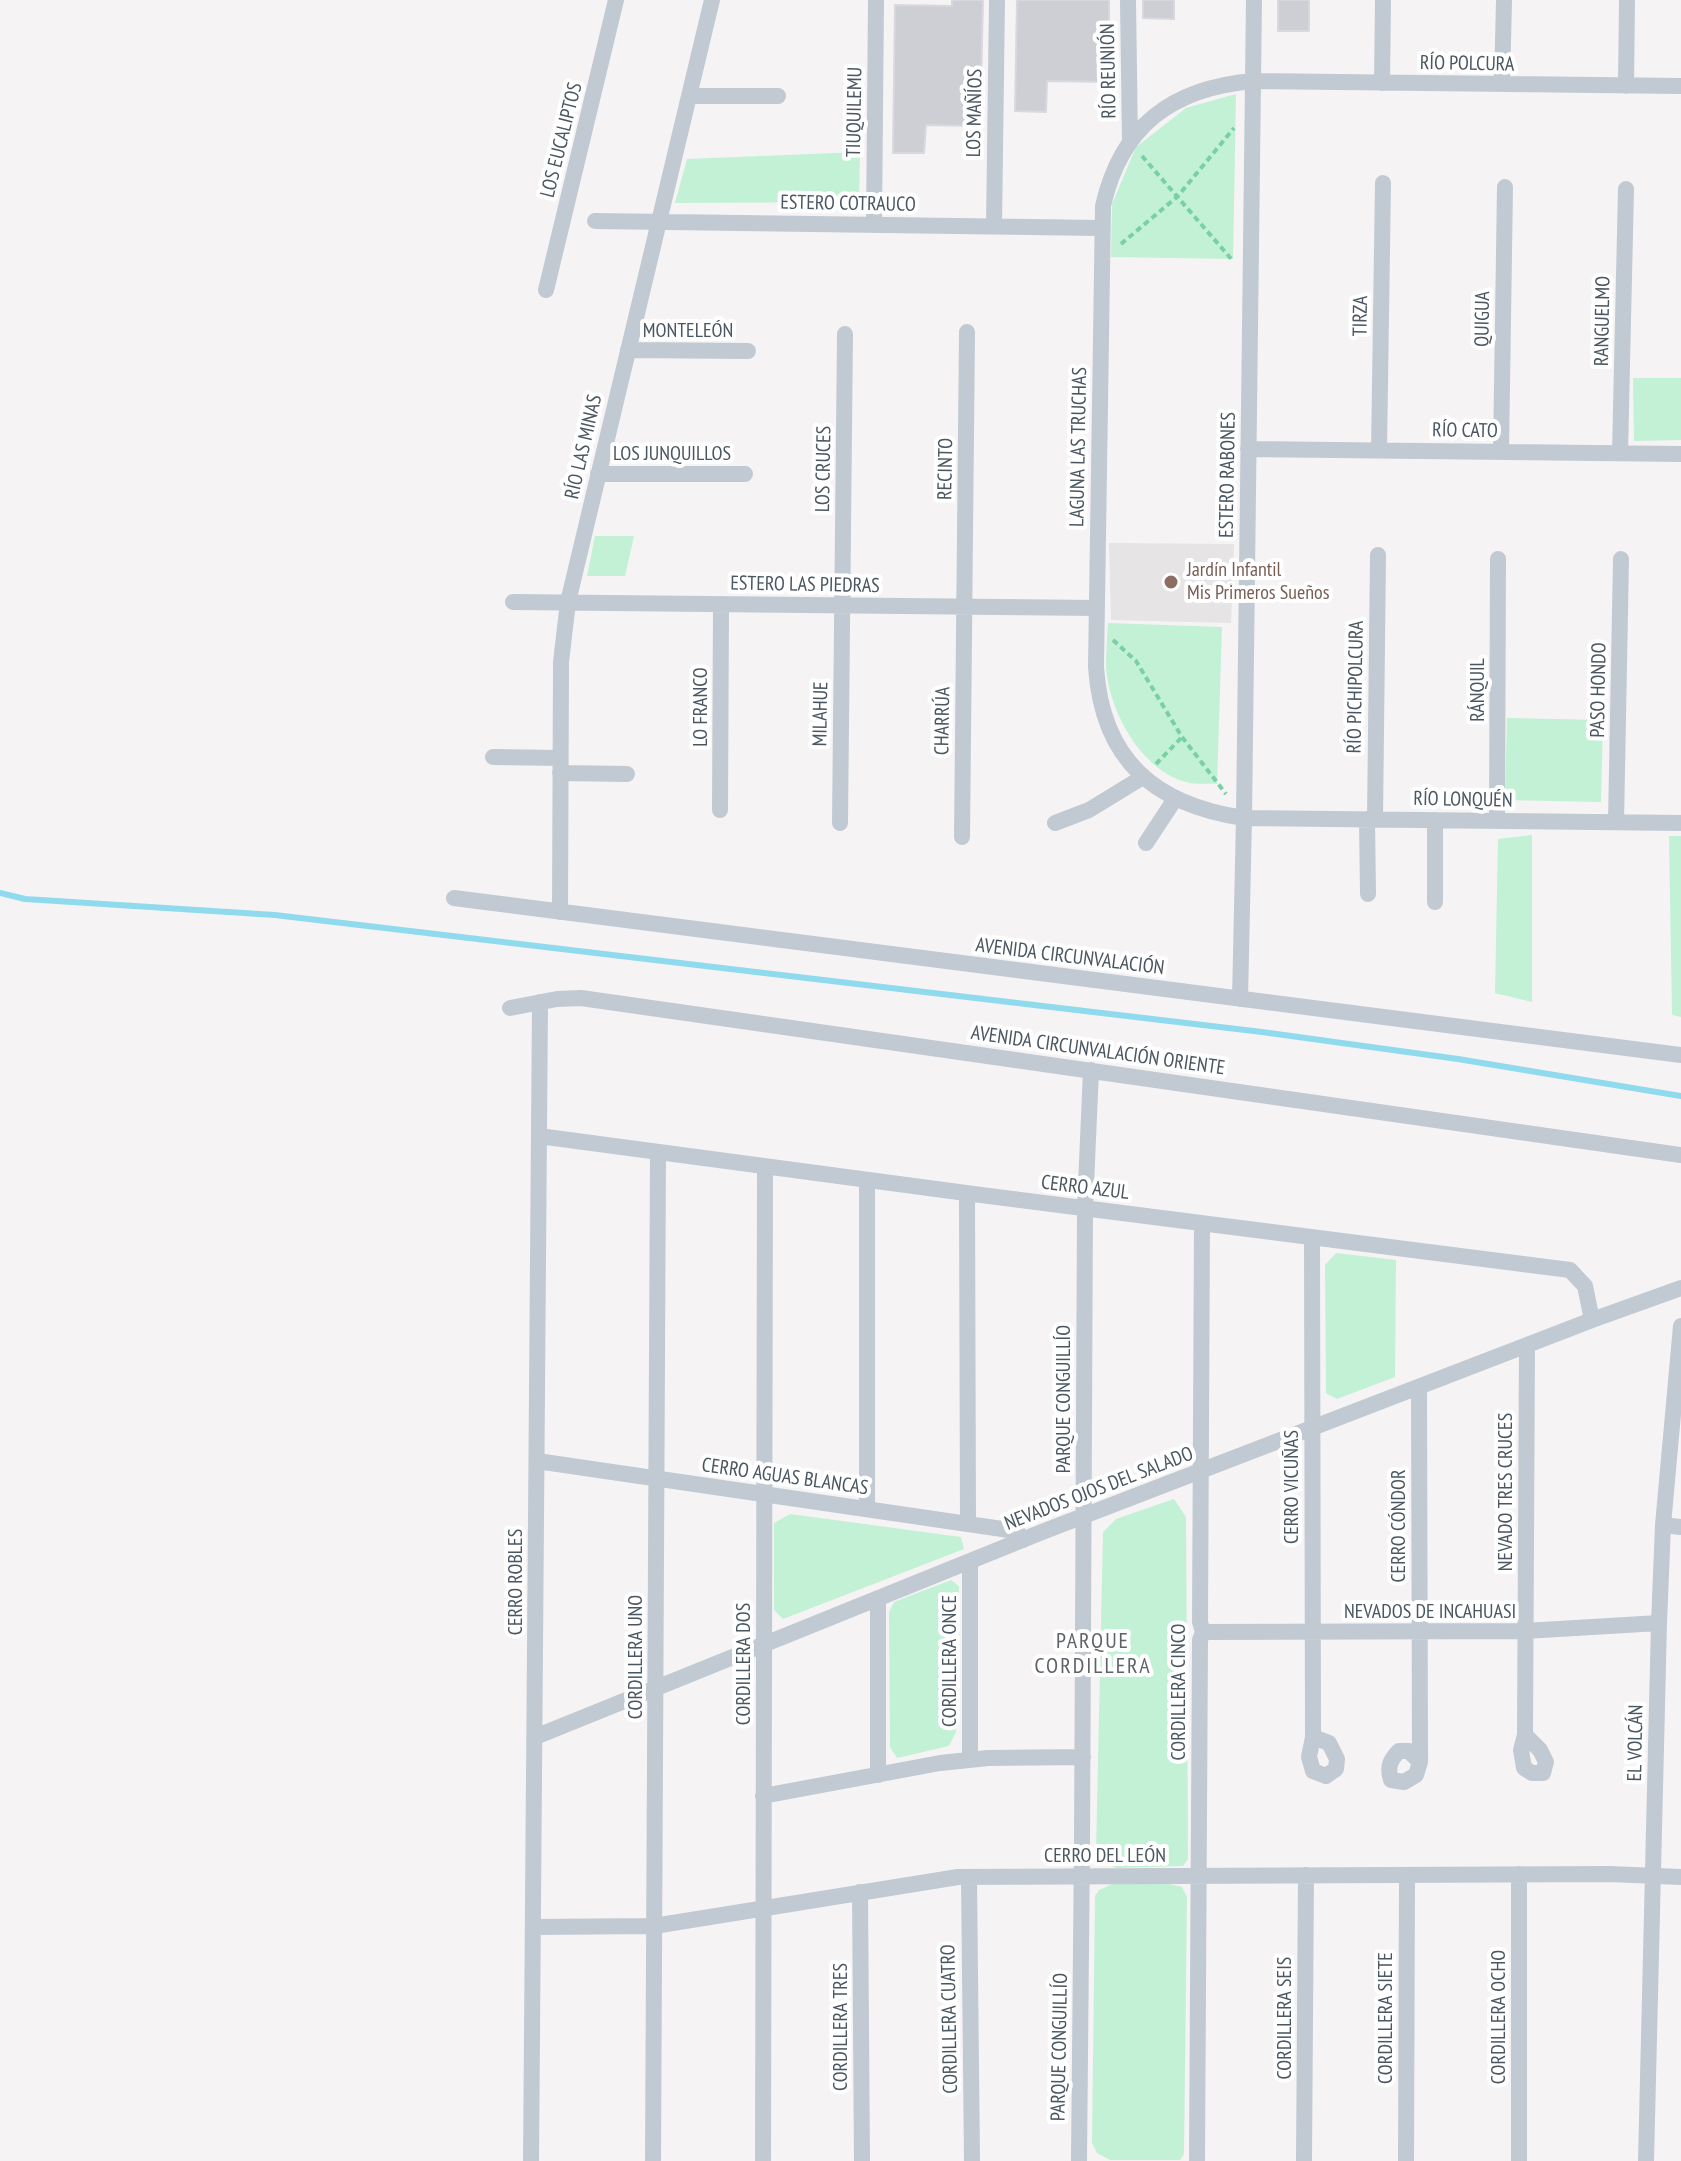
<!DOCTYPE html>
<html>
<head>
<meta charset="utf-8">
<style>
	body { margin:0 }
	canvas { display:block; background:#f5f3f3 }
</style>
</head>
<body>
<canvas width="1681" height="2161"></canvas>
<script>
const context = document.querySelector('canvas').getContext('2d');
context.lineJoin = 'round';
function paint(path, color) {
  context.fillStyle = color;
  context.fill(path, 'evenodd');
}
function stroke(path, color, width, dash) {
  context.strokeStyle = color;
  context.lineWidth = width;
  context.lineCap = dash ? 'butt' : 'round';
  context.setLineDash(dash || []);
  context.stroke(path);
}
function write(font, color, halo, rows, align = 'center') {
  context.font = font + ' "PT Sans Narrow",sans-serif';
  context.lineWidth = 8;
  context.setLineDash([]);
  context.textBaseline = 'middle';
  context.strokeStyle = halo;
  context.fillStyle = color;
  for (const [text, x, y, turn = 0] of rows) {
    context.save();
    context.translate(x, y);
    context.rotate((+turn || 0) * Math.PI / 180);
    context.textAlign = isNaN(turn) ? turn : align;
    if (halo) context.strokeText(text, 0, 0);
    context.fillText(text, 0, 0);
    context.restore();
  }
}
const education = new Path2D(`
	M1109,543L1234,544L1231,623L1111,620Z`);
const green = new Path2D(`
	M1236,94L1233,259L1111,257L1112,204L1136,147L1186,108Z
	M860,152L859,202L675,203L687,159Z
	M1633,378H1681V440L1634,441Z
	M595,536H634L625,576H587Z
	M1108,623L1222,627L1217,784C1207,783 1195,785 1186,782C1141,770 1109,711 1106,667C1106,652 1107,638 1108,623Z
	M1507,718L1603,720L1601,802L1505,800Z
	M1532,835V1002L1495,993L1498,839Z
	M1669,836H1681V1017L1672,1015Z
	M1336,1253L1396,1260L1395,1377L1337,1399L1326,1393L1325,1265Z
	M1174,1499L1186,1517L1188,1859L1183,1866L1116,1868L1100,1860L1096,1853L1103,1532L1116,1519Z
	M790,1514L961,1537L964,1549L783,1619L774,1610V1523Z
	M951,1580L959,1586L956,1732L949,1746L897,1758L890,1747L889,1612L894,1602Z
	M1113,1884H1169L1182,1887L1187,1897L1184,2154L1180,2160H1110L1097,2153L1092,2143L1095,1896L1099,1890Z`);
const stream = new Path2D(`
	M0,893L25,899L275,915L1262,1032L1458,1059L1681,1096`);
const building = new Path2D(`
	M952,0H983L980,126L926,125L924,153H893L895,5L952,6Z
	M1017,0H1109V82L1047,81L1046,112L1015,111Z
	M1143,0H1174V19L1143,18Z
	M1278,0H1309V31H1278Z`);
const path = new Path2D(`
	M1142,156L1233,261
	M1121,244L1178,196L1234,128
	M1113,640L1136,661L1182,737L1226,794
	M1156,764L1182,737`);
const minor = new Path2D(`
	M1128,0L1130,142
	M1382,83L1383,0
	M1502,84L1504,0
	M1626,86L1627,0
	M1681,86L1253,81C1172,88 1121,126 1103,206L1096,667C1102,760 1155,805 1244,818L1681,823
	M689,96H778
	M595,221L1101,228
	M874,224L876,0
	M994,226L997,0
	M546,290L616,0
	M628,350L748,351
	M1248,449L1681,454
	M1379,450L1383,183
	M1501,452L1505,187
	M1620,453L1626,189
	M598,474H745
	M513,602L1097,608
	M493,757L560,758
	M560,773L627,774
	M720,810L721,604
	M1367,819L1368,894
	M1375,819L1378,555
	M1497,821L1498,559
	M1616,822L1621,559
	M840,823L845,334
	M1055,823L1089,810L1143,777
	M962,837L967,332
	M1146,843L1175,799
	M454,898L1681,1055
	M1435,902V820
	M560,912L561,662L568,602L712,0
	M1240,999L1244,818L1254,0
	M510,1008L557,999L581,998L1681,1155
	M539,1136L981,1195L1570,1270L1585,1286L1592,1320
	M867,1180V1509
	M967,1193L968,1524
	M1312,1237L1313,1737L1309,1757L1313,1771L1326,1776L1336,1769L1337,1759L1329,1743L1313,1737
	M1419,1387L1420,1762L1416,1775L1404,1782L1391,1780C1387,1767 1390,1760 1399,1751H1409L1420,1762
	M537,1461L1009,1530L1018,1533L1023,1540
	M1663,1525L1681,1527
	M970,1561V1760
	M1203,1632L1525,1631L1659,1623
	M1525,1735L1540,1750L1546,1762L1543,1773H1532L1524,1768L1521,1750L1525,1735L1527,1345
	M535,1737L1042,1532L1592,1320L1681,1288
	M878,1775V1598
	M763,1796L940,1763L988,1758L1083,1757
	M1519,1874V2161
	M969,1877L972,2161
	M860,1892L862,2161
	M533,1927L654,1926L958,1877L1609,1874L1681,1877
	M531,2161L540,1002
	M653,2161L658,1152
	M763,2161L765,1167
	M1079,2161L1082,1843L1085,1208L1091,1070
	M1197,2161L1200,1640L1203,1632L1200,1622L1202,1223
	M1304,2161L1306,1875
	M1406,2161L1407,1875
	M1646,2161L1659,1623L1663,1525L1681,1326`);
const markers = [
	[1171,582,8,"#8d6e63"]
];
const streetNames = [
	["RÍO POLCURA",1467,64,1],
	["RÍO REUNIÓN",1109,71,-91],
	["TIUQUILEMU",855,112,-89],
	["LOS MAÑÍOS",975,113,-89],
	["LOS EUCALIPTOS",562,140,-76],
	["ESTERO COTRAUCO",848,204,1],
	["TIRZA",1361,316,-89],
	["QUIGUA",1483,319,-89],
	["RANGUELMO",1603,321,-89],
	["MONTELEÓN",688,331],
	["RÍO CATO",1465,431,1],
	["RÍO LAS MINAS",584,447,-77],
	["LAGUNA LAS TRUCHAS",1079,447,-89],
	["LOS JUNQUILLOS",672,454],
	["LOS CRUCES",824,469,-89],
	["RECINTO",946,469,-89],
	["ESTERO RABONES",1228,475,-89],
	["ESTERO LAS PIEDRAS",805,585,1],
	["RÍO PICHIPOLCURA",1356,687,-89],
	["RÁNQUIL",1478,690,-90],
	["PASO HONDO",1599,690,-89],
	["LO FRANCO",701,707,-90],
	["MILAHUE",821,714,-89],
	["CHARRÚA",943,721,-89],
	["RÍO LONQUÉN",1463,800,1],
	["AVENIDA CIRCUNVALACIÓN",1070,957,7],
	["AVENIDA CIRCUNVALACIÓN ORIENTE",1098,1051,8],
	["CERRO AZUL",1085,1188,7],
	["PARQUE CONGUILLÍO",1064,1399,-90],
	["CERRO AGUAS BLANCAS",785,1477,8],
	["CERRO VICUÑAS",1292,1487,-90],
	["NEVADOS OJOS DEL SALADO",1099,1489,-21],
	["NEVADO TRES CRUCES",1506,1492,-90],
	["CERRO CÓNDOR",1399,1526,-90],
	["CERRO ROBLES",516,1582,-90],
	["NEVADOS DE INCAHUASI",1430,1612],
	["CORDILLERA UNO",636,1657,-90],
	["CORDILLERA ONCE",950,1661,-90],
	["CORDILLERA DOS",744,1664,-90],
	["CORDILLERA CINCO",1179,1692,-90],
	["EL VOLCÁN",1636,1743,-89],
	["CERRO DEL LEÓN",1105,1856],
	["CORDILLERA OCHO",1499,2017,-90],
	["CORDILLERA SEIS",1285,2018,-90],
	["CORDILLERA SIETE",1386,2018,-90],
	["CORDILLERA CUATRO",950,2019,-91],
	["CORDILLERA TRES",841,2027,-90],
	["PARQUE CONGUILLÍO",1060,2047,-89]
];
const educationNames = [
	["Jardín Infantil",1187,570],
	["Mis Primeros Sueños",1187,593]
];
const neighbourhoodNames = [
	["PARQUE",1093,1642],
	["CORDILLERA",1093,1667]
];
paint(education, '#e6e4e5');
paint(green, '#c3f1d5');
stroke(stream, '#90daee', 6);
paint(building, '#cdcfd5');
stroke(building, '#d7d9de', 2);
stroke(path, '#7ad0a6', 4, [6, 4]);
stroke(minor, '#c1cad2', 16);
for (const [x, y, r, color] of markers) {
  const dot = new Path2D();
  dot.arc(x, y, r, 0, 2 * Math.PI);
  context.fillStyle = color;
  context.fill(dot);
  stroke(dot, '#fff', 3);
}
write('20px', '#4a5661', '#fff', streetNames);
write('20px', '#785e54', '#fff', educationNames, 'left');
context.letterSpacing = '2px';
write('22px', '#5f6368', '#fff', neighbourhoodNames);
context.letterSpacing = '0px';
</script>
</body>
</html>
